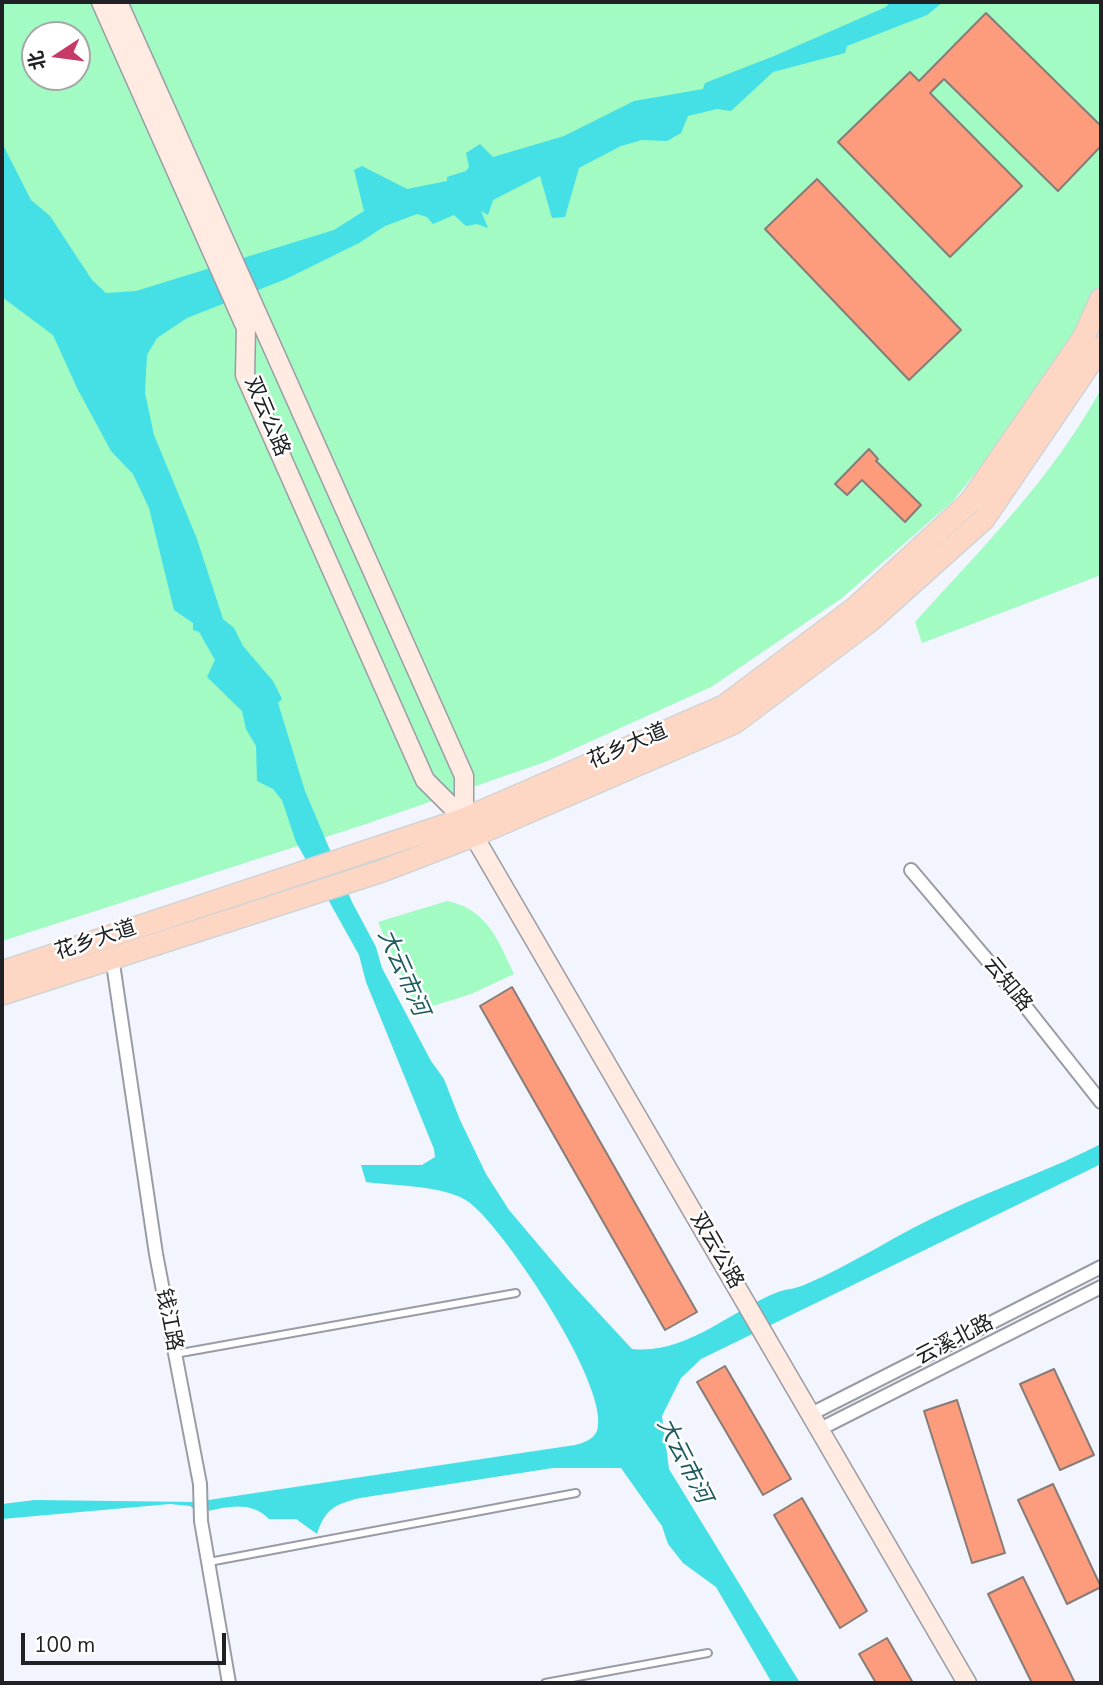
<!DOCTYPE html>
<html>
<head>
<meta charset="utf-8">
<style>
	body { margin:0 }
	#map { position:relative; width:1103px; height:1685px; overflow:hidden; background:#f2f4fe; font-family:"Nunito Sans","Noto Sans SC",sans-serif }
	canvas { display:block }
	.frame { position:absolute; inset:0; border:4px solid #202124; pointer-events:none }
	.north { position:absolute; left:21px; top:21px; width:70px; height:70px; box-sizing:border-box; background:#fff; border:2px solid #a6a6a7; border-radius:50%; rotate:257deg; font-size:19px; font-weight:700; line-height:28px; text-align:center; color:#202124 }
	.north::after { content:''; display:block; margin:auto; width:24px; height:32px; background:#c73966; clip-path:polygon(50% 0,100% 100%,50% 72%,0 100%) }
	.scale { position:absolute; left:21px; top:1633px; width:205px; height:32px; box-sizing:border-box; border:4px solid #202124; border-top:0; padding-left:9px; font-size:21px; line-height:24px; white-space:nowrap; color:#202124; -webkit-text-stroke:5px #fff; paint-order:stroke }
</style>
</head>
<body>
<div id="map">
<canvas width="1103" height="1685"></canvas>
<div class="frame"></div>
<div class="north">北</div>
<div class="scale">100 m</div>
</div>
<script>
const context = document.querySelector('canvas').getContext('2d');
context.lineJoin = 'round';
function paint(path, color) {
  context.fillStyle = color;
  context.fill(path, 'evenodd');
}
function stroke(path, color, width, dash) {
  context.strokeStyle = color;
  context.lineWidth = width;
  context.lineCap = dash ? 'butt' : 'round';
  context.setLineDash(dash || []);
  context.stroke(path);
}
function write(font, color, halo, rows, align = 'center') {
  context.font = font + ' "Nunito Sans","Noto Sans SC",sans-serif';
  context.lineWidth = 5;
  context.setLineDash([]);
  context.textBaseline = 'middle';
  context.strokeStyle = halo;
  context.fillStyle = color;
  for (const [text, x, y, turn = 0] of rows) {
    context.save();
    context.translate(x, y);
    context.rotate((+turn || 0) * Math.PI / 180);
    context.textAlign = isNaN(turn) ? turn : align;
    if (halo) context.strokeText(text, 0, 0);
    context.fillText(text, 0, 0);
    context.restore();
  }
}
const green = new Path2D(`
	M2,2H1101V284L1079,332L997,446L953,501L842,598L711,687L545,762L363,825L2,941ZM35,35H77V77H35Z
	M1101,389V575L922,643L915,622C982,548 1053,477 1101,389Z
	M447,901C487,909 498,940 514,974L471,994L417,1011L378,922Z`);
const water = new Path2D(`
	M890,2H943L927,15L847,46L845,53L773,72L731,111L717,109L688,116L681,133L667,141L642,140L621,146L579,168L565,217L552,218L540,176L493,200L488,215L481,211L488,228L477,224L466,226L454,215L433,224L427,217L417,214L385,226L359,243L286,279L187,318L157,338L147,355L145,393L154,435L197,539L223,619L234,628L243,646L273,681L282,699L278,703L305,791L352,902L376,947L382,968L431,1061L444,1079L460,1120L486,1174L509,1210L570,1282L632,1349C686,1355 730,1311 778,1292C786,1289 795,1289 804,1285C854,1264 900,1232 950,1210C1000,1187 1052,1169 1101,1144V1164L701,1359L681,1378L662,1416L669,1469L800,1683H772L716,1587L683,1563L668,1544L662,1526L621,1468H553L360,1498C335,1504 325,1509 317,1534L296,1519H269C249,1499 224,1508 199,1513L190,1506L170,1504L2,1519V1504L35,1500L195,1502L575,1445C583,1443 593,1440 597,1431C612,1389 505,1230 470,1203C447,1185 395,1186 366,1182L361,1165H422L435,1157L434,1149L366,982L359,955L296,842L282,800L273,789L257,781L256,746L246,729L242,711L207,677L215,660L199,632L193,630V623L174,610L149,508L133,474L111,451L77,388L53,335L2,297V143L31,200L50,216L92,280L106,293L136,291L334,230L364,211L354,170L362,166L407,189L447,181V177L466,171L469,167L466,153L480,144L493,157L564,136L634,101L703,89L705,83L774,56L886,7Z`);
const building = new Path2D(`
	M986,13L1101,126V146L1058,191L944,79L930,93L1022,186L950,257L838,142L910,72L919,81Z
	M817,179L961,330L909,380L765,229Z
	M869,449L878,459L876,461L921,505L905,522L862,480L847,495L835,484Z
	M512,987L697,1312L665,1330L480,1006Z
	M725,1366L791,1479L763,1495L697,1382Z
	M1054,1369L1094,1455L1060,1470L1020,1384Z
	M957,1400L1005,1553L972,1563L924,1411Z
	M1053,1484L1101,1587L1067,1604L1018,1500Z
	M802,1498L867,1611L840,1628L774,1515Z
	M1023,1577L1075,1683H1032L988,1594Z
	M887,1638L913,1683H876L859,1654Z`);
const lane = new Path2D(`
	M175,1354L516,1293
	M209,1562L576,1493
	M545,1683L708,1653`);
const street = new Path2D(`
	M911,870L1010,987L1101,1102
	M112,957L156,1254L200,1484L201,1521L229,1683
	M809,1415L1101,1267
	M818,1430L1101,1287`);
const secondary = new Path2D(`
	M101,2L246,328L245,375L425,780L464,819L967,1683
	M118,2L464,776V819`);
const primary = new Path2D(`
	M2,972L464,819L724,706L855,608L970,502L1084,337L1101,299
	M2,994L382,871L473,836L734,723L870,621L984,519L1101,347`);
const streetNames = [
	["双云公路",266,417,67],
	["花乡大道",628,747,-23],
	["花乡大道",96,941,-18],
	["云知路",1007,985,51],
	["双云公路",716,1251,60],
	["钱江路",168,1320,79],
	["云溪北路",955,1341,-27]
];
const waterNames = [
	["大云市河",402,973,66],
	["大云市河",683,1461,63]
];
paint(green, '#a1fbc3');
paint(water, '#45dfe6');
paint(building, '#fd9c7c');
stroke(building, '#877c79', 2);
stroke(lane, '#9a9ca5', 10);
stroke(street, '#9a9ca5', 16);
stroke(secondary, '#9a9ca5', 21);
stroke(primary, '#d2d3d3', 24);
stroke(lane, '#fff', 6);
stroke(street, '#fff', 12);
stroke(secondary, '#ffebe1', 18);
stroke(primary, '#fed7c4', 21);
write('21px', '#202124', '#fff', streetNames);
write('italic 23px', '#1e5c5f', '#fff', waterNames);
</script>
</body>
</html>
